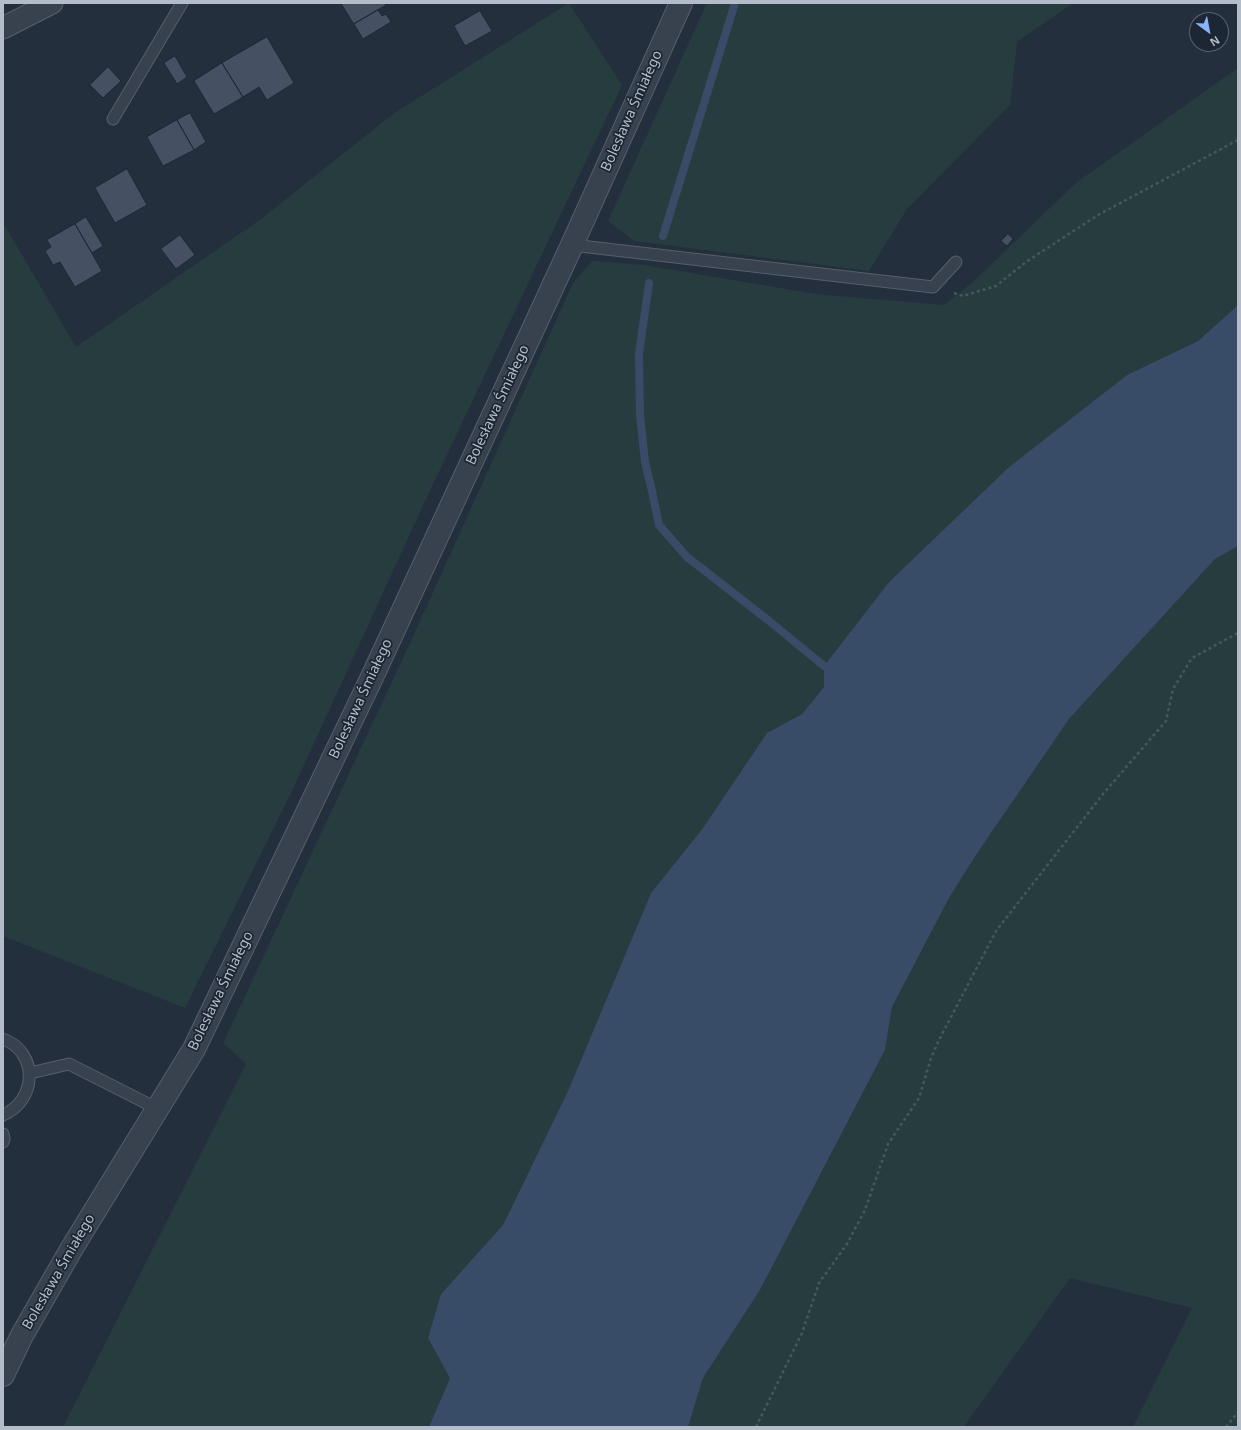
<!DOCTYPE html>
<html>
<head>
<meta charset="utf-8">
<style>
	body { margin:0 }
	#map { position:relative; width:1241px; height:1430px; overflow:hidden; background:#242f3e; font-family:"Noto Sans",sans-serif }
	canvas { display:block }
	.frame { position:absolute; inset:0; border:4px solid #b4bcc9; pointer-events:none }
	.north { position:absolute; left:1189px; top:12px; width:40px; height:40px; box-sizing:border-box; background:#1d2633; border:1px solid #59626f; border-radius:50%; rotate:148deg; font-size:11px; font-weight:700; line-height:16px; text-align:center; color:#b4bcc9 }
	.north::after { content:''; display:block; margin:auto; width:14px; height:18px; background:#8ab4f8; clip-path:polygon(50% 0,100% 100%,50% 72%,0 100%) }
</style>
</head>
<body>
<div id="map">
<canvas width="1241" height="1430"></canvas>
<div class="frame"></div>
<div class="north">N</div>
</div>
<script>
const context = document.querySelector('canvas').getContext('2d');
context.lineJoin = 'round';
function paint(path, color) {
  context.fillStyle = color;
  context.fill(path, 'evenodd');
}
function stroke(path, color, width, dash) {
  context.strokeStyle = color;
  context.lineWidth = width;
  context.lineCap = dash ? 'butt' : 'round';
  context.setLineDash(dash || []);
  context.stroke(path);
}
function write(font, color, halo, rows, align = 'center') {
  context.font = font + ' "Noto Sans",sans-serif';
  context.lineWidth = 3.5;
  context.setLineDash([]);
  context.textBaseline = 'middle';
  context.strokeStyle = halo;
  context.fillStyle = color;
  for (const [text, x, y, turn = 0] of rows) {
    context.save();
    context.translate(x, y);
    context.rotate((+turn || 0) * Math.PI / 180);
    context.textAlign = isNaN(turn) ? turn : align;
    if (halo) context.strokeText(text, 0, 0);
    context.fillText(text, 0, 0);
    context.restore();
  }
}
const green = new Path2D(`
	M569,3L622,85L427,497L292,791L185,1008L3,936V228L5,226L76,347L261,219L393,114Z
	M707,3H1073L1017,42L1010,105L907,209L869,271L634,241L608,221Z
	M1238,68V305L1198,341L1127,375L1009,467L889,582L824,666V687L802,714L767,733L703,828L651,893L568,1091L503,1225L441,1294L450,1378L429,1427H63L246,1064L223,1043L410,643L573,283L592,261L644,265L816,294L944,305L973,282L1077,182Z
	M1238,540V1427H1133L1192,1308L1070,1278L964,1427H688L703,1378L760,1290L885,1050L892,1007L949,898L976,855L1069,719L1215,559Z`);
const water = new Path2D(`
	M1238,305V546L1215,559L1069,719L976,855L949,898L892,1007L885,1050L760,1290L703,1378L688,1427H429L450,1378L428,1338L441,1294L503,1225L568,1091L651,893L703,828L767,733L802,714L824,687V666L889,582L1009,467L1127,375L1198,341Z`);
const stream = new Path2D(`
	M663,236L735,3
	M649,283L639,354L640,416L645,462L652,491L659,525L687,557L768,620L824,666`);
const building = new Path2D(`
	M341,3H385L386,5L354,24Z
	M378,10L382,16L386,14L391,22L363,39L354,24Z
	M480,11L492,31L465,46L454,26Z
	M267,37L294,83L267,100L259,87L243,97L222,63Z
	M175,56L187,77L177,84L164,63Z
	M222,63L243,97L214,114L194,81Z
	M108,67L121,81L103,98L90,85Z
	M190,113L206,142L194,150L177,120Z
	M177,120L194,150L163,166L147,137Z
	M127,169L147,205L115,223L95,188Z
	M86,217L103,246L92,253L75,224Z
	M75,224L102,271L75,287L60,262L53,265L45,251L51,247L47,240Z
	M1008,234L1013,239L1007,246L1001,241Z
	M180,235L195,255L176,269L161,249Z`);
const path = new Path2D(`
	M954,293L963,296L996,286L1026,262L1098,215L1238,140
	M756,1427L802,1333L819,1283L847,1244L865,1210L888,1144L919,1098L931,1058L939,1040L996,931L1103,794L1166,721L1173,689L1192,658L1238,633
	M1226,1427L1238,1412`);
const service = new Path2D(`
	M113,119L182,3
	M572,245L933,287L956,262
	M3,1039C39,1052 37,1101 3,1115
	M30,1073L69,1064L158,1109
	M3,1134L4,1139L3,1142`);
const minor = new Path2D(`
	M3,28L52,3`);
const tertiary = new Path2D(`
	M3,1375L21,1337L72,1248L194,1049L373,675L572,245L681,3`);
const streetNames = [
	["Bolesława Śmiałego",632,111,-66],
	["Bolesława Śmiałego",498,405,-65],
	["Bolesława Śmiałego",361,699,-65],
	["Bolesława Śmiałego",221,991,-64],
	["Bolesława Śmiałego",59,1272,-60]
];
paint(green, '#263c3f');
paint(water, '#394c67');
stroke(stream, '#394c67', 8);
paint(building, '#455162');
stroke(building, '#1f2835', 1);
stroke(service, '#565f6c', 13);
stroke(minor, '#565f6c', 23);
stroke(tertiary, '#565f6c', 24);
stroke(path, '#44595c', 2.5, [3, 3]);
stroke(service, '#38414e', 11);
stroke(minor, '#38414e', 21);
stroke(tertiary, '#38414e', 22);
write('14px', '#b4bcc9', '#1d2633', streetNames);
</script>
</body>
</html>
